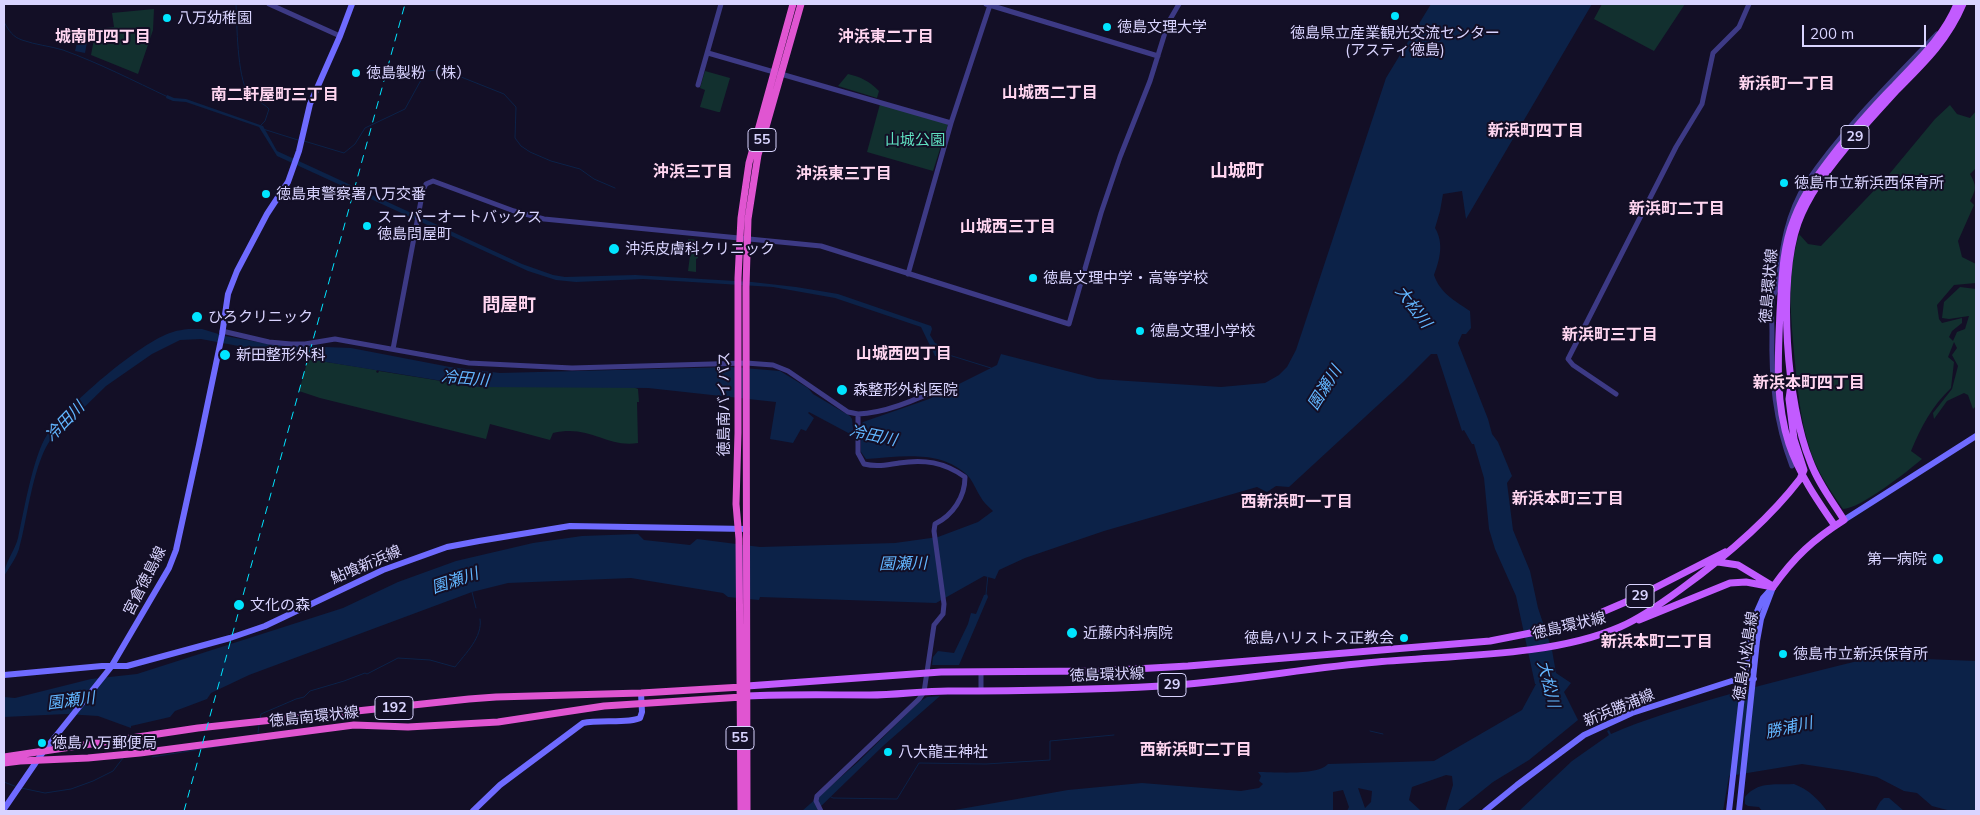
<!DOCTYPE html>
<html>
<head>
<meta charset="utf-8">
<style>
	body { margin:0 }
	#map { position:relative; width:1980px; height:815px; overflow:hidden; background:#130f26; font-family:Mulish,sans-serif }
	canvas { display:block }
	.frame { position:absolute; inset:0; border:5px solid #d9d4ff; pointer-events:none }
	.scale { position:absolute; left:1802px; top:25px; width:124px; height:22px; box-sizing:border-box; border:2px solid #d9d4ff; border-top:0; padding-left:6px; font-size:15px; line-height:18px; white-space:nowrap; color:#d9d4ff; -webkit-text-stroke:4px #130f26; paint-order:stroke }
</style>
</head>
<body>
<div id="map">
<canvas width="1980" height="815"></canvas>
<div class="frame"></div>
<div class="scale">200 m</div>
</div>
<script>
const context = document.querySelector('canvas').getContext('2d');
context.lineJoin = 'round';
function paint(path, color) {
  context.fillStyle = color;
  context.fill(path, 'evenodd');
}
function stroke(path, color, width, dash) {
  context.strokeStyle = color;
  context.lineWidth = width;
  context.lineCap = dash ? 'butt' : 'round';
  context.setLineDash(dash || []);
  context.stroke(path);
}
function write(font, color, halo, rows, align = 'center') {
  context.font = font + ' Mulish,"Noto Sans JP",sans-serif';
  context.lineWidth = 4;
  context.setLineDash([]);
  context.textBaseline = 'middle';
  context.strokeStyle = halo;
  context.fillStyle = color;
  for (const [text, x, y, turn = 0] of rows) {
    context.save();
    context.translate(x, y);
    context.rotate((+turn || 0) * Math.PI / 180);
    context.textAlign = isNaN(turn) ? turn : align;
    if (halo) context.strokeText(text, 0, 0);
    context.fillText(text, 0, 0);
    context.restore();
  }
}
const green = new Path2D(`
	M1602,4H1685L1654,51L1594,19Z
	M154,9L153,30L138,74L91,55L96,29L114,27L112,13Z
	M705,71L730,78L720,112H718L700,107L705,90L700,88Z
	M848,74C861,77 869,81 879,91L877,98L838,86Z
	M880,104L948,124L933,171L867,152Z
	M1950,105L1957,114L1970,118L1976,111V168L1970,174C1977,186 1976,190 1970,201L1974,205L1958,241L1962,257L1976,264V283L1954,285L1937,305L1939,319L1942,323L1962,318V323L1952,331L1949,337L1953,341L1957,332L1965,329L1969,316L1949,319L1942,318L1944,302L1960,287L1976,289L1975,407L1973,409L1968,395L1964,393L1947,401L1934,419L1933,413L1952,389L1958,366L1952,355L1957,348L1954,342L1948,357L1954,362L1951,388C1932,406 1921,427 1911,451L1922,459C1908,471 1860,509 1843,509C1829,489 1816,470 1809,446C1800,418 1798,391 1795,363C1791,317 1786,279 1799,234L1808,244L1821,246L1886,178L1935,119Z
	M688,239L699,240L697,247L698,258L696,259V272L688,271L691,248L689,247Z
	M308,359L377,370L376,372L378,373L379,371L479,387H633L638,389L639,402H637L638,443C606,448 590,424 553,433L550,440L490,424L486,439L320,398L299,391Z`);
const water = new Path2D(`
	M1431,4H1592L1466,219L1462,191L1443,194L1440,211L1435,228C1444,243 1440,259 1434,275C1440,293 1455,301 1470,311L1471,328L1466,334H1462L1458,343L1488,419L1492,434L1498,442L1512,476L1507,483L1513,530L1530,571L1538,608L1552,650L1556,673L1571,683L1564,692L1578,720L1529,760L1493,782L1457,811H1445L1453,785L1452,776L1446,775L1412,787L1409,800L1420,810L1425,811H1347L1349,807L1343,790L1333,792V811H949L1068,790L1142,783L1241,791L1259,788L1263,784L1259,781L1261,776L1258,772C1275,772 1317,776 1328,764L1434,761L1522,710L1536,684H1535L1516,596L1495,549L1489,529L1484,478L1474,444H1472L1464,430L1462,431L1437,354H1431L1403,382L1289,487L1276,486L1267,492L1257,487L1104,531L1025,558L999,570L995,579L984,576L936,603L760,597L759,600L728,597L723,593L631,578L508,583L472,592L249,675L211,693L207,699L175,711L170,717L131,726V728L98,716L66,714L4,717V697L15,698L91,679L137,674L343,608L398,582L456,561L533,543L582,536L638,534L644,540L690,545L697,539L760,547L895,543L938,537L978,522L993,511C988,506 983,502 980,496C976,490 973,481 968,476C941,449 900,457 866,459L861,452V425L863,422L929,399L997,365L1001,354L1098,379L1221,387L1265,383L1279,375L1287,367L1296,350L1386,78ZM1358,788L1372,791L1371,802L1365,808Z
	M79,35L88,37L85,53L75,51Z
	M167,95L174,98L186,99L263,126L277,151L522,264L553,275L565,277L635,275L752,282L796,287L838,294L931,326L932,329L930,335L935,343L951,349L948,359L935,356L921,327L835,298L773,287L643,279L576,282L556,280L528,271L277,156L259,127L186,102L173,101L166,98Z
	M188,329H202L225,336L274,345L351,348L450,367L500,373L731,367L780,371L808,388L813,394L850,416L852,419L854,436L809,412L808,413L814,418L806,431L801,429L793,443L770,439L776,402L648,388L479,387L308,359L201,339L180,340L152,354L106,386L61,430C34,445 28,520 19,549C16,558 9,568 4,576C4,563 15,551 18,538C24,511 33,456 47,435C65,407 141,341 173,332C178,330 183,330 188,329Z
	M987,594L988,597L959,665H932L933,657L938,651L954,653L968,624L971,613L976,614L984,595Z
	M1874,657L1976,661V811H1951L1932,806L1917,793L1904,791L1877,777L1848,771L1802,764L1729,776L1723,811H1519L1572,761L1609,735L1607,731L1609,730L1611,734C1645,719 1680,709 1716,698C1768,683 1821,670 1874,657Z
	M940,696L883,746L816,811H802L858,762L919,702L927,697Z
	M1794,784C1808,789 1819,800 1827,811H1762L1759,807L1748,806L1745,804V797C1758,781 1775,785 1794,784Z
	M1884,798H1889L1904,811H1875L1880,802Z`);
const stream = new Path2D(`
	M236,4C237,24 237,76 248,93C253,101 263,102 269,109L265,121L260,126
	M4,22C9,31 13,37 22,40C36,45 50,46 63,50C99,63 134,81 168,97
	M263,129L298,140
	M304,141L344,153L355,144L365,128L405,109L426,71L441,70L451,73L504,94L516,107L515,138L521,146L530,152L551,161L580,169L594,179L615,188
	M949,355L991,368
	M472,592L476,608
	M986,594L988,575
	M260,719L261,714L296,699L304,697L310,691L344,681L365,673L367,674L398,658L430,660L455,667C465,654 483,637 480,619
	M1370,731L1383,734
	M258,733L259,725
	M128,750L132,740
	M152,757L232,744
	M4,782L17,787
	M21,788L45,793L71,789L93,781L113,771L123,758
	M829,796L833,798L897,799L919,763L986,764L1050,760V741L1114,735`);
const tertiary = new Path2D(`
	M269,4L340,36
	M986,4L1158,56
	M708,53L951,123
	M698,85L721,4
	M908,274L951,123L990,5
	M222,331L269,342L291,344H305L335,339L469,363L572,368L746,363L773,365L788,371L848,412L858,414V453L864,464C876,467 887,465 899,463C924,459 944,462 965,477C965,497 953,515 935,524L934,531L944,604L943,614L934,625L924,692L919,699L817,796L816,801L821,811
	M393,349L423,190L426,184L433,181L514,211L544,219L821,246L1069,324L1101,213L1120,157L1150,81L1168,23L1179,4
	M1616,394L1573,365L1568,359L1676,147L1702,104L1713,53L1739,27L1749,4
	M858,414C887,413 923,397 948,384
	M1792,466C1775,422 1771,378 1772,332C1772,322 1771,311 1772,301C1773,295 1777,289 1778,283C1782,247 1787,213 1807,182C1842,130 1893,80 1937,34
	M981,672V691`);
const secondary = new Path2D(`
	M1844,520L1976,436
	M4,675L102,666H127L230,638L265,626L383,570L447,547L479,541L570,526L747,529
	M4,809L43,752L111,667L169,568L176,550L199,445L222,335L228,294L237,271L267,214L288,182L299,151L310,104L340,36L352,4
	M473,811L500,785L583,723C599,719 628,724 640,718L642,712L641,693
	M1485,811L1517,785L1584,735L1632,713L1744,677L1754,679
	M1729,811L1743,687L1750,639L1755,616L1763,598L1773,587
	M1739,811L1757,641L1761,619L1772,590`);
const primary = new Path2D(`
	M1835,526C1817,500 1799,474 1789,444C1775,401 1778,356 1780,312C1782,281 1782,249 1794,219C1804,192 1822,169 1840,146C1857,126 1874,106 1893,87C1917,61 1943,38 1957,4
	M1718,562L1738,565L1771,585
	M1773,587C1794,557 1814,539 1844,520C1832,501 1818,483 1810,461C1787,405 1777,281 1798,223C1808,196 1826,172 1844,150C1861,129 1879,110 1897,90C1924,63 1948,40 1963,4
	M1639,620L1730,583L1746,582L1773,587
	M747,686L941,672L1099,671L1188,666L1490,641L1551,629L1593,616L1635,598L1725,552
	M747,696C788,694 829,695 870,695C896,695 922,691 948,691C1019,691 1090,690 1161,686C1233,682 1305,668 1377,662C1452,655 1551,657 1620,627C1641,618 1662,603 1681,589C1725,557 1767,522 1800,479L1804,470L1794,439L1789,399L1792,378`);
const trunk = new Path2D(`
	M4,757L198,728L469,699L496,697L641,693L742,687
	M4,763L20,761L88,758L140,753L354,725L408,727L498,722L604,706L742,697
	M741,811L739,539L736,504L738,433V278L741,218L749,163L793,4
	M747,811L746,287L748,219L758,155L801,4`);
const rail = new Path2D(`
	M184,811L405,4`);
const markers = [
	[1395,16,5,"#00e5ff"],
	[167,18,5,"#00e5ff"],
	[1107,27,5,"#00e5ff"],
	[356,73,5,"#00e5ff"],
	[1784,183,5,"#00e5ff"],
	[266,194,5,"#00e5ff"],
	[367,226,5,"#00e5ff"],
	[614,249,6,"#00e5ff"],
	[1033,278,5,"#00e5ff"],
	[197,317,6,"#00e5ff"],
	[1140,331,5,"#00e5ff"],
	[225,355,6,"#00e5ff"],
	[842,390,6,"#00e5ff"],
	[1938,559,6,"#00e5ff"],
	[239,605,6,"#00e5ff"],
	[1072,633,6,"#00e5ff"],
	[1404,638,5,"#00e5ff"],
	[1783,654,5,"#00e5ff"],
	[42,743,5,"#00e5ff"],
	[888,752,5,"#00e5ff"]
];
const shields = [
	[1855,137,28],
	[762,140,28],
	[1640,596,28],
	[1172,685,28],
	[394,708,38],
	[740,738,28]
];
const shieldNames = [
	["29",1855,137],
	["55",762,140],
	["29",1640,596],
	["29",1172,685],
	["192",394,708],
	["55",740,738]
];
const poiNames = [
	["八万幼稚園",177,18],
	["徳島文理大学",1117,27],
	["徳島県立産業観光交流センター",1395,33,"center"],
	["(アスティ徳島)",1395,50,"center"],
	["徳島製粉（株）",366,73],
	["徳島市立新浜西保育所",1794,183],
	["徳島東警察署八万交番",276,194],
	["スーパーオートバックス",377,217],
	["徳島問屋町",377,234],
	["沖浜皮膚科クリニック",625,249],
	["徳島文理中学・高等学校",1043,278],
	["ひろクリニック",208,317],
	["徳島文理小学校",1150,331],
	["新田整形外科",236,355],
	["森整形外科医院",853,390],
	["第一病院",1927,559,"right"],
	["文化の森",250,605],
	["近藤内科病院",1083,633],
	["徳島ハリストス正教会",1394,638,"right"],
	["徳島市立新浜保育所",1793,654],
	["徳島八万郵便局",52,743],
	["八大龍王神社",898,752]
];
const parkNames = [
	["山城公園",915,140]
];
const streetNames = [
	["徳島環状線",1769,286,-85],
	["徳島南バイパス",724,404,-90],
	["鮎喰新浜線",366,565,-23],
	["宮倉徳島線",145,581,-63],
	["徳島環状線",1569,626,-13],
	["徳島小松島線",1746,656,-81],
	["徳島環状線",1107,675,-2],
	["新浜勝浦線",1619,708,-22],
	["徳島南環状線",314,717,-6]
];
const neighbourhoodNames = [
	["城南町四丁目",103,37],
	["沖浜東二丁目",886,37],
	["新浜町一丁目",1787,84],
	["山城西二丁目",1050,93],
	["南二軒屋町三丁目",275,95],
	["新浜町四丁目",1536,131],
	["沖浜三丁目",693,172],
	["沖浜東三丁目",844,174],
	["新浜町二丁目",1677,209],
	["山城西三丁目",1008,227],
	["新浜町三丁目",1610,335],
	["山城西四丁目",904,354],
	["新浜本町四丁目",1809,383],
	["新浜本町三丁目",1568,499],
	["西新浜町一丁目",1297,502],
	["新浜本町二丁目",1657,642],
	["西新浜町二丁目",1196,750]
];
const waterNames = [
	["大松川",1413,307,53],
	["冷田川",465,379,5],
	["園瀬川",1325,388,-58],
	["冷田川",65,422,-46],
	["冷田川",873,436,12],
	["園瀬川",903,564,-1],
	["園瀬川",455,581,-19],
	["大松川",1548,684,76],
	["園瀬川",71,701,-7],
	["勝浦川",1789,728,-12]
];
const quarterNames = [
	["山城町",1237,172],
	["問屋町",509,306]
];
paint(green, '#12302f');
paint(water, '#0c2248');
stroke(stream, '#0c2248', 1);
stroke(tertiary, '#3d3a85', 5);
stroke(secondary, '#6f6bff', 6);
stroke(primary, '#c25bff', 7);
stroke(trunk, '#e055d1', 7);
stroke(rail, '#00e5ff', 1, [8, 6]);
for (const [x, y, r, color] of markers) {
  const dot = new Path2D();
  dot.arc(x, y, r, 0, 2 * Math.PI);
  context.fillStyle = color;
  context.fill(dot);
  stroke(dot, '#130f26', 2);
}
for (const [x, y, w] of shields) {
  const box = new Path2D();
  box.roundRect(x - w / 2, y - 11.5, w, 23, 4);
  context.fillStyle = '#130f26';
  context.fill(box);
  stroke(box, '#d9d4ff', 1);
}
write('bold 14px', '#d9d4ff', null, shieldNames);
write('15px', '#d9d4ff', '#130f26', poiNames, 'left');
write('15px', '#5fe0c0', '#130f26', parkNames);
write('15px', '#d9d4ff', '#130f26', streetNames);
write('bold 16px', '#ffd6f0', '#130f26', neighbourhoodNames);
write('italic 16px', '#62b6ff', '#130f26', waterNames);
write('bold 18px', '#ffd6f0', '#130f26', quarterNames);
</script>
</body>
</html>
